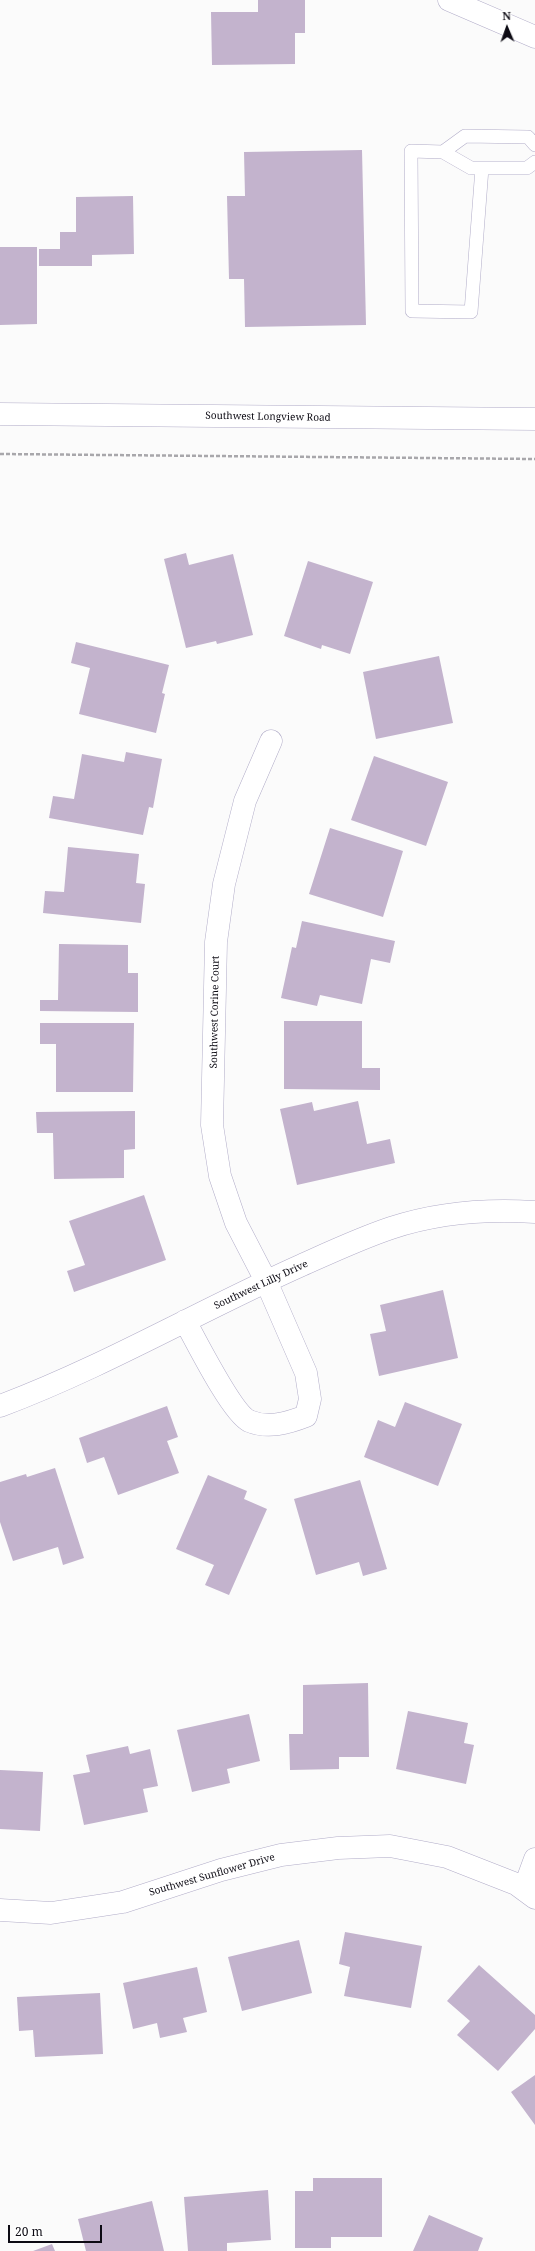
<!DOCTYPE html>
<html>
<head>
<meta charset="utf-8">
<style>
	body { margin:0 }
	#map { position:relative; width:535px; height:2251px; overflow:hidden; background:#fbfbfb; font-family:"Noto Serif",serif }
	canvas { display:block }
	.north { position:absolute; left:487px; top:8px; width:40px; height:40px; -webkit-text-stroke:3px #fff; paint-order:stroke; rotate:358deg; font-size:11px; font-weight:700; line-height:16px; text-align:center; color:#0d0b14 }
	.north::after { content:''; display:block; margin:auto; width:14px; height:18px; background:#0d0b14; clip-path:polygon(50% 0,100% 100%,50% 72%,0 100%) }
	.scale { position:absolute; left:8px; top:2225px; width:94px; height:18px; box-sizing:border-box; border:2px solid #0d0b14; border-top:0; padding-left:5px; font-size:12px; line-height:14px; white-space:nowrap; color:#0d0b14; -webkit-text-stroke:3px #fff; paint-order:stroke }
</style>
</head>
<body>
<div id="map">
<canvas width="535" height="2251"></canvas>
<div class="north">N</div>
<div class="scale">20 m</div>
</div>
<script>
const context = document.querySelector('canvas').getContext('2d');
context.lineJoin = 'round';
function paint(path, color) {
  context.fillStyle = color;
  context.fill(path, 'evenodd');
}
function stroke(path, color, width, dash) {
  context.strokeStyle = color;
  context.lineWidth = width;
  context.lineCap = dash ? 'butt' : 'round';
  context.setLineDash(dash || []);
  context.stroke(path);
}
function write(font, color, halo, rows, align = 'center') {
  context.font = font + ' "Noto Serif",serif';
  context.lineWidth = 4;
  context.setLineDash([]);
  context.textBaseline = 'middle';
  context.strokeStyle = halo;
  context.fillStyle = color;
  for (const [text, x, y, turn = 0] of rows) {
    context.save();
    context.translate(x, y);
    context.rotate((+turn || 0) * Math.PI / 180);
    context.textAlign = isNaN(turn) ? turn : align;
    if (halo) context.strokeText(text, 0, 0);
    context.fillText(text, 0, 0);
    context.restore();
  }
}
const building = new Path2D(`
	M258,0H305V33H295V64L212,65L211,12H258Z
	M362,150L366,325L245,327L244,279H229L227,196H245L244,152Z
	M133,196L134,254L92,255V266H39V249H60V232H76V197Z
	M0,247H37V324L0,325Z
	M186,553L189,565L233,554L253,635L217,644L216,641L186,648L164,559Z
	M308,561L373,582L350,654L322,645L321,649L284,636Z
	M76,642L169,665L162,693L165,694L156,733L79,714L90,668L71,663Z
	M439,656L453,723L376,739L363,672Z
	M126,752L162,759L153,808L149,807L143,835L49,818L53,796L74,799L82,754L124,762Z
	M374,756L448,782L426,846L351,820Z
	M330,828L403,851L383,917L309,894Z
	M68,847L139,854L136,883L145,884L141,923L43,913L45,891L64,892Z
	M302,921L395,941L390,963L371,959L362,1004L320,995L317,1006L281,998L292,947L296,948Z
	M59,944L128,945V973H138V1012L40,1011V1000H58Z
	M284,1021H362V1068H380V1090L284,1089Z
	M40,1023H134L133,1092H56V1044H40Z
	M358,1101L367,1144L390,1139L395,1163L297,1185L280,1109L312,1102L314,1111Z
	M135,1111V1149L124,1150V1178L54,1179L53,1133H37L36,1112Z
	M144,1195L166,1260L74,1292L67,1271L85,1265L69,1221Z
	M443,1290L458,1358L379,1376L370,1334L386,1331L380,1305Z
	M405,1402L462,1424L438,1486L364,1457L378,1420L395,1427Z
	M167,1406L178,1437L167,1441L179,1473L118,1495L104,1457L87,1463L79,1438Z
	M55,1468L84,1558L63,1565L58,1547L13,1561L0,1522V1482L26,1474L27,1477Z
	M208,1475L247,1491L244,1499L267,1509L229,1595L205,1585L214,1565L176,1549Z
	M360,1480L387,1569L363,1576L359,1562L316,1575L294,1499Z
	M368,1683L369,1757H339V1769L290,1770L289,1734H303V1685Z
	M408,1711L468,1723L464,1743L474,1745L466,1784L396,1769Z
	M249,1714L260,1761L227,1769L230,1783L192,1792L177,1730Z
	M128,1746L130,1754L150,1749L158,1786L143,1789L148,1812L84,1825L73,1775L90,1772L86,1755Z
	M0,1770L43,1772L40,1831L0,1829Z
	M345,1932L422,1946L411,2008L344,1996L350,1967L339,1964Z
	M299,1940L312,1993L242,2011L228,1957Z
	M479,1965L535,2015V2029L498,2071L457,2035L470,2021L447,2001Z
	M197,1967L207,2012L183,2018L187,2032L160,2038L157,2023L133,2029L123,1983Z
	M100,1993L103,2054L35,2057L33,2030L19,2031L17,1997Z
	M535,2075V2125L511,2092Z
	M313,2178H382V2237H331V2248H295V2191H313Z
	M268,2190L271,2240L227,2243V2251H188L184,2197Z
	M152,2201L164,2251H86L78,2219Z
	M429,2215L483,2238L478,2251H413Z
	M52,2244L55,2251H33Z`);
const path = new Path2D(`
	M0,454L535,459`);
const lane = new Path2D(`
	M535,145L528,137L465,136L443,152L471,168H527L535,162
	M443,152L411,151L412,311L471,312L482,168`);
const street = new Path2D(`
	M449,0L535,37
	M185,1321C196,1341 232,1413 249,1421C268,1429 288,1423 306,1416L310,1399L306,1373L266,1281L236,1223L220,1176L212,1125L216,942L224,884L245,801L271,741
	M0,1406C104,1367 201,1310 302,1265C331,1252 361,1238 391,1228C436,1213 488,1209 535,1212
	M524,1889L535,1859
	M0,1910L51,1913L123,1902L221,1870L281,1855L338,1848L390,1846L447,1857L516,1884L535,1898`);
const secondary = new Path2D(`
	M0,414L535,419`);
const streetNames = [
	["Southwest Longview Road",268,417,1],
	["Southwest Corine Court",215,1012,-89],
	["Southwest Lilly Drive",261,1285,-25],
	["Southwest Sunflower Drive",212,1875,-16]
];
paint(building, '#c3b3cd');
stroke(lane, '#b1acc8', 14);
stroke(street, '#b1acc8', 23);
stroke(secondary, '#b1acc8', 23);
stroke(path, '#a8a7ab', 2.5, [4, 2]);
stroke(lane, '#fff', 13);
stroke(street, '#fff', 22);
stroke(secondary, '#fff', 22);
write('10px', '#0d0b14', '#fff', streetNames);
</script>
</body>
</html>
